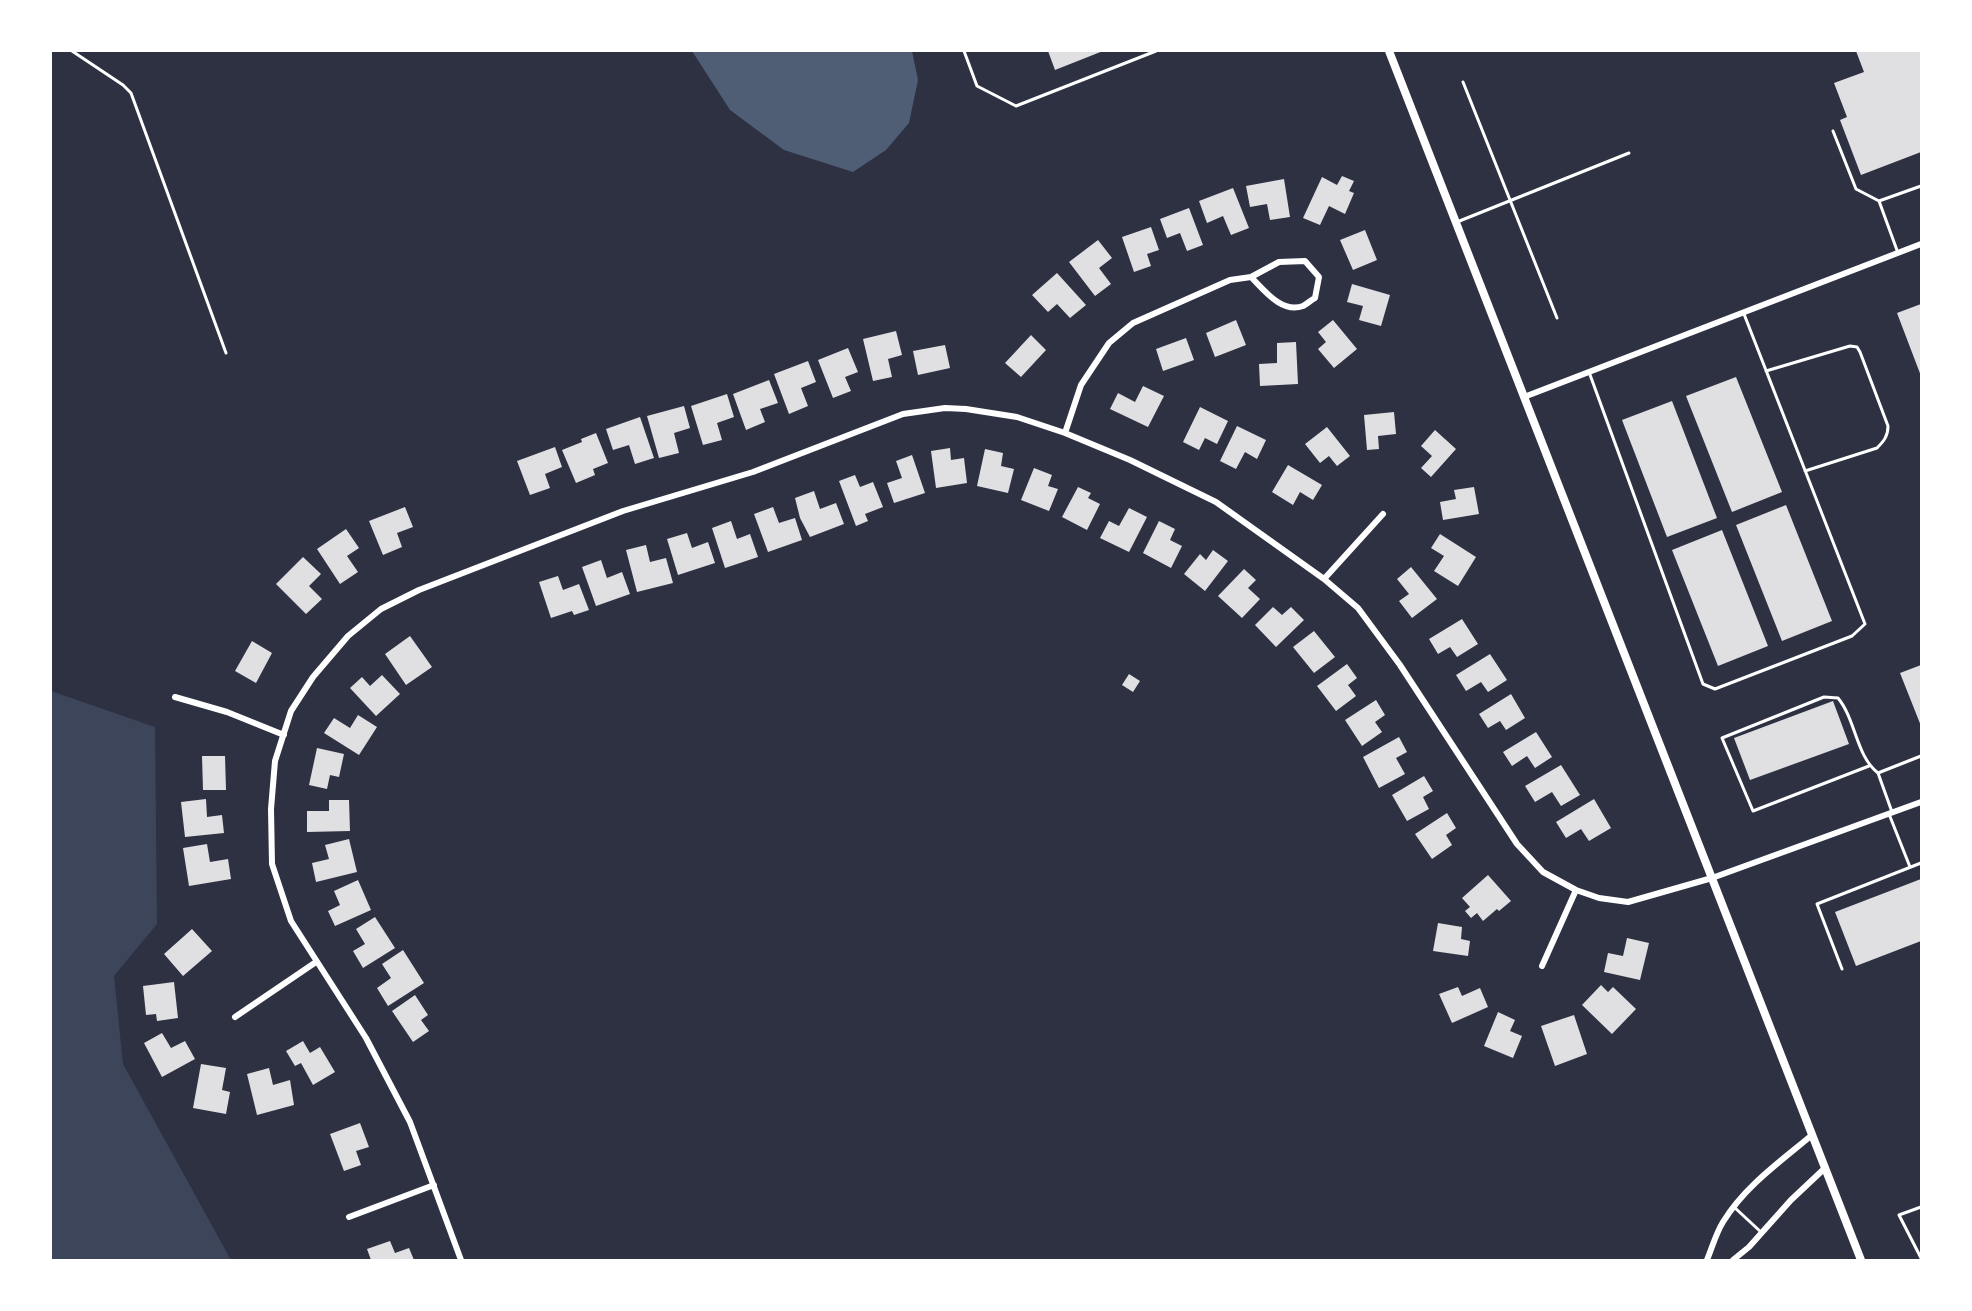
<!DOCTYPE html>
<html>
<head>
<meta charset="utf-8">
<style>
	body { margin:0 }
	#map { position:relative; width:1972px; height:1311px; overflow:hidden; background:#2d3142; font-family:Bitter,serif }
	canvas { display:block }
	.frame { position:absolute; inset:0; border:52px solid #fff; pointer-events:none }
</style>
</head>
<body>
<div id="map">
<canvas width="1972" height="1311"></canvas>
<div class="frame"></div>
</div>
<script>
const context = document.querySelector('canvas').getContext('2d');
context.lineJoin = 'round';
function paint(path, color) {
  context.fillStyle = color;
  context.fill(path, 'evenodd');
}
function stroke(path, color, width, dash) {
  context.strokeStyle = color;
  context.lineWidth = width;
  context.lineCap = dash ? 'butt' : 'round';
  context.setLineDash(dash || []);
  context.stroke(path);
}
const green = new Path2D(`
	M51,691L155,727L157,924L114,976L123,1064L231,1260H51Z`);
const water = new Path2D(`
	M692,51H912L918,80L909,123L886,150L853,172L784,150L730,110Z`);
const building = new Path2D(`
	M1048,51H1103L1055,70Z
	M1856,51H1921V152L1861,175L1840,120L1847,117L1834,83L1864,72Z
	M1342,176L1354,181L1349,191L1354,193L1345,214L1329,206L1320,225L1303,218L1322,177L1337,185Z
	M1284,179L1290,217L1270,220L1267,204L1250,207L1246,186Z
	M1233,188L1249,228L1231,235L1223,216L1207,223L1199,201Z
	M1189,208L1203,245L1187,251L1180,233L1167,238L1160,219Z
	M1151,227L1159,250L1147,254L1151,266L1134,272L1122,237Z
	M1365,230L1377,260L1353,270L1340,240Z
	M1098,240L1112,258L1099,268L1111,284L1095,296L1069,262Z
	M1057,273L1086,305L1070,318L1057,304L1048,312L1032,295Z
	M1352,284L1390,295L1381,326L1359,320L1363,306L1347,302Z
	M1921,304V376L1897,313Z
	M1236,320L1246,345L1215,357L1206,333Z
	M1333,320L1357,349L1334,368L1318,349L1326,342L1318,332Z
	M896,331L902,355L888,359L892,377L873,381L863,339Z
	M1031,335L1046,350L1021,377L1005,363Z
	M1186,338L1194,360L1163,371L1156,349Z
	M1296,342L1298,384L1260,386L1259,364L1277,363V343Z
	M945,345L950,368L918,375L913,351Z
	M848,348L858,372L845,377L851,391L833,398L818,360Z
	M808,361L816,382L801,388L808,406L789,414L774,374Z
	M1736,377L1782,492L1732,512L1686,396Z
	M769,380L778,403L760,409L765,422L746,430L733,394Z
	M1143,386L1164,396L1148,427L1110,409L1118,393L1135,402Z
	M727,394L734,417L717,423L722,440L703,445L691,406Z
	M1672,401L1717,518L1667,537L1622,420Z
	M684,406L690,428L674,433L679,453L659,458L647,416Z
	M1200,407L1228,421L1217,444L1205,438L1199,450L1183,442Z
	M1394,412L1396,434L1378,436L1379,449L1367,450L1364,415Z
	M640,417L654,458L635,464L629,445L613,450L606,429Z
	M1237,426L1266,440L1257,459L1245,452L1236,469L1220,461Z
	M1327,427L1350,456L1337,466L1329,456L1320,463L1305,444Z
	M1435,430L1456,449L1431,477L1421,468L1432,456L1421,446Z
	M596,433L608,463L593,469L595,475L576,483L562,450L582,442L581,439Z
	M555,447L562,467L545,474L550,488L530,495L517,461Z
	M950,448L951,460L964,458L967,483L936,488L931,451Z
	M985,449L1003,453L1001,466L1014,469L1008,493L977,486Z
	M912,455L925,493L894,503L887,483L902,478L896,461Z
	M1288,465L1322,485L1313,500L1300,492L1293,505L1272,492Z
	M1034,468L1052,475L1048,486L1058,489L1049,511L1021,500Z
	M855,475L860,487L873,482L883,507L865,514L868,521L856,526L839,481Z
	M1078,487L1091,493L1088,498L1100,504L1087,530L1062,517Z
	M1474,487L1479,514L1443,520L1440,502L1456,499L1454,490Z
	M814,491L820,509L836,503L844,524L810,537L800,518L795,498Z
	M1786,505L1832,621L1782,641L1736,525Z
	M405,507L413,527L397,533L402,547L383,555L369,521Z
	M773,507L779,523L795,518L802,540L768,552L754,514Z
	M1129,508L1147,517L1129,552L1100,538L1109,521L1119,526Z
	M731,521L737,539L750,534L758,557L725,568L712,528Z
	M1159,521L1175,529L1170,540L1182,546L1171,568L1143,553Z
	M346,529L359,548L347,556L358,572L340,584L317,549Z
	M1722,530L1768,646L1718,666L1672,550Z
	M687,533L692,548L708,542L715,563L678,575L667,539Z
	M1440,534L1476,557L1458,586L1434,571L1444,556L1431,548Z
	M646,545L650,562L666,558L673,583L637,592L626,550Z
	M1213,550L1228,561L1205,591L1184,574L1200,554L1206,560Z
	M303,557L321,574L309,586L322,599L306,614L276,584Z
	M601,560L607,578L622,572L630,594L596,606L582,567Z
	M1411,567L1437,599L1412,618L1399,601L1409,594L1397,579Z
	M1244,569L1256,580L1248,588L1260,599L1242,618L1218,596Z
	M558,576L563,590L579,584L589,610L574,615L572,611L551,618L539,582Z
	M1273,607L1282,615L1291,607L1304,620L1276,647L1255,625Z
	M1462,619L1478,644L1457,657L1450,647L1438,654L1429,639Z
	M1314,631L1335,657L1314,673L1293,647Z
	M410,636L432,667L406,685L385,654Z
	M252,641L272,653L256,683L235,671Z
	M1490,654L1507,680L1488,692L1481,682L1466,691L1456,675Z
	M1347,664L1357,678L1348,685L1356,696L1336,711L1317,686Z
	M1921,665V726L1900,673Z
	M1129,674L1140,681L1133,692L1122,685Z
	M382,675L400,694L376,716L350,688L362,677L370,686Z
	M1511,694L1525,718L1506,730L1500,721L1488,728L1479,714Z
	M1376,700L1385,715L1375,722L1382,732L1362,746L1345,720Z
	M1833,701L1849,744L1750,780L1734,738Z
	M358,715L377,727L359,755L324,733L334,718L350,728Z
	M1536,732L1552,757L1535,768L1527,756L1512,766L1503,752Z
	M1399,737L1407,752L1396,758L1405,774L1379,788L1363,757Z
	M317,748L344,754L339,777L330,775L327,789L309,785Z
	M202,756H225L226,790H203Z
	M1561,765L1580,795L1561,806L1552,792L1535,802L1525,786Z
	M1424,776L1433,791L1423,797L1429,809L1407,821L1392,795Z
	M206,799L207,817L222,815L224,833L185,837L181,802Z
	M1594,799L1611,828L1589,841L1581,829L1566,838L1556,822Z
	M329,800H349L350,831L307,832V811H329Z
	M1447,813L1456,828L1446,835L1452,845L1432,859L1415,834Z
	M349,839L357,872L316,882L312,863L329,859L325,845Z
	M207,844L210,862L228,859L231,879L189,886L183,848Z
	M1488,875L1511,901L1499,911L1497,909L1483,921L1477,913L1471,918L1465,911L1470,907L1462,898Z
	M1921,879V941L1856,966L1835,912Z
	M358,880L371,910L335,926L328,911L340,905L334,891Z
	M375,917L395,948L363,968L353,951L365,944L356,929Z
	M1438,923L1462,927L1461,939L1470,941L1468,956L1433,951Z
	M192,929L212,951L183,976L164,954Z
	M1627,938L1649,943L1640,980L1604,972L1608,953L1623,956Z
	M403,950L424,983L388,1006L377,988L391,978L382,964Z
	M174,982L178,1018L157,1021L156,1014L146,1015L143,986Z
	M1601,985L1608,992L1613,987L1636,1009L1612,1034L1582,1005Z
	M1458,987L1462,996L1480,988L1488,1007L1452,1023L1439,994Z
	M415,995L428,1015L421,1020L429,1031L413,1042L392,1011Z
	M1498,1012L1515,1020L1510,1031L1522,1036L1513,1058L1484,1046Z
	M1574,1015L1587,1054L1555,1066L1541,1026Z
	M162,1033L171,1048L185,1041L195,1059L162,1077L144,1043Z
	M303,1041L310,1053L320,1047L335,1072L313,1085L301,1063L295,1066L286,1051Z
	M201,1064L226,1068L222,1090L230,1092L226,1114L193,1108Z
	M269,1068L273,1085L290,1080L294,1105L257,1115L247,1074Z
	M360,1123L369,1147L356,1151L361,1165L344,1171L330,1134Z
	M390,1241L395,1253L409,1248L414,1260H371L367,1249Z`);
const service = new Path2D(`
	M72,51L123,85L131,93L226,353
	M964,51L977,86L1016,106L1156,51
	M1463,82L1557,318
	M1833,131L1856,189L1879,201
	M1457,222L1629,153
	M1898,253L1879,201L1921,186
	M1766,371L1850,346L1857,347L1860,352L1888,426C1888,436 1884,441 1877,448L1805,471
	M1589,372L1703,684L1715,689L1852,636L1865,624L1744,314
	M1869,766L1753,811L1722,738L1824,697L1838,698C1856,720 1856,756 1878,773L1921,756
	M1878,773L1892,812
	M1889,814L1910,867
	M1842,969L1817,904L1921,863
	M1734,1207L1762,1233
	M1921,1207L1899,1215L1921,1258`);
const minor = new Path2D(`
	M1524,397L1921,244
	M1065,433L1081,385L1109,343L1133,323L1230,280L1251,277L1279,262L1305,261L1319,277L1315,298C1311,300 1307,304 1303,306C1282,314 1264,290 1251,277
	M1324,579L1383,514
	M175,697L227,712L284,735
	M1542,966L1576,890
	M235,1017L316,962
	M349,1217L434,1185
	M461,1260L410,1122L366,1038L291,921L272,864L271,809L275,761L291,711L313,677L348,636L381,609L419,590L623,511L753,472L903,414L945,408L966,409L1017,417L1065,433L1130,460L1216,502L1324,579L1358,608L1400,665L1517,844L1543,872L1576,890L1599,898L1628,902L1712,878L1921,802
	M1707,1260C1712,1248 1716,1233 1723,1222C1745,1186 1781,1161 1812,1135
	M1733,1260L1749,1247L1791,1200L1825,1168`);
const tertiary = new Path2D(`
	M1389,51L1861,1260`);
paint(green, '#3c4559');
paint(water, '#4f5d75');
paint(building, '#e0e0e3');
stroke(service, '#fff', 3);
stroke(minor, '#fff', 6);
stroke(tertiary, '#fff', 8);
</script>
</body>
</html>
